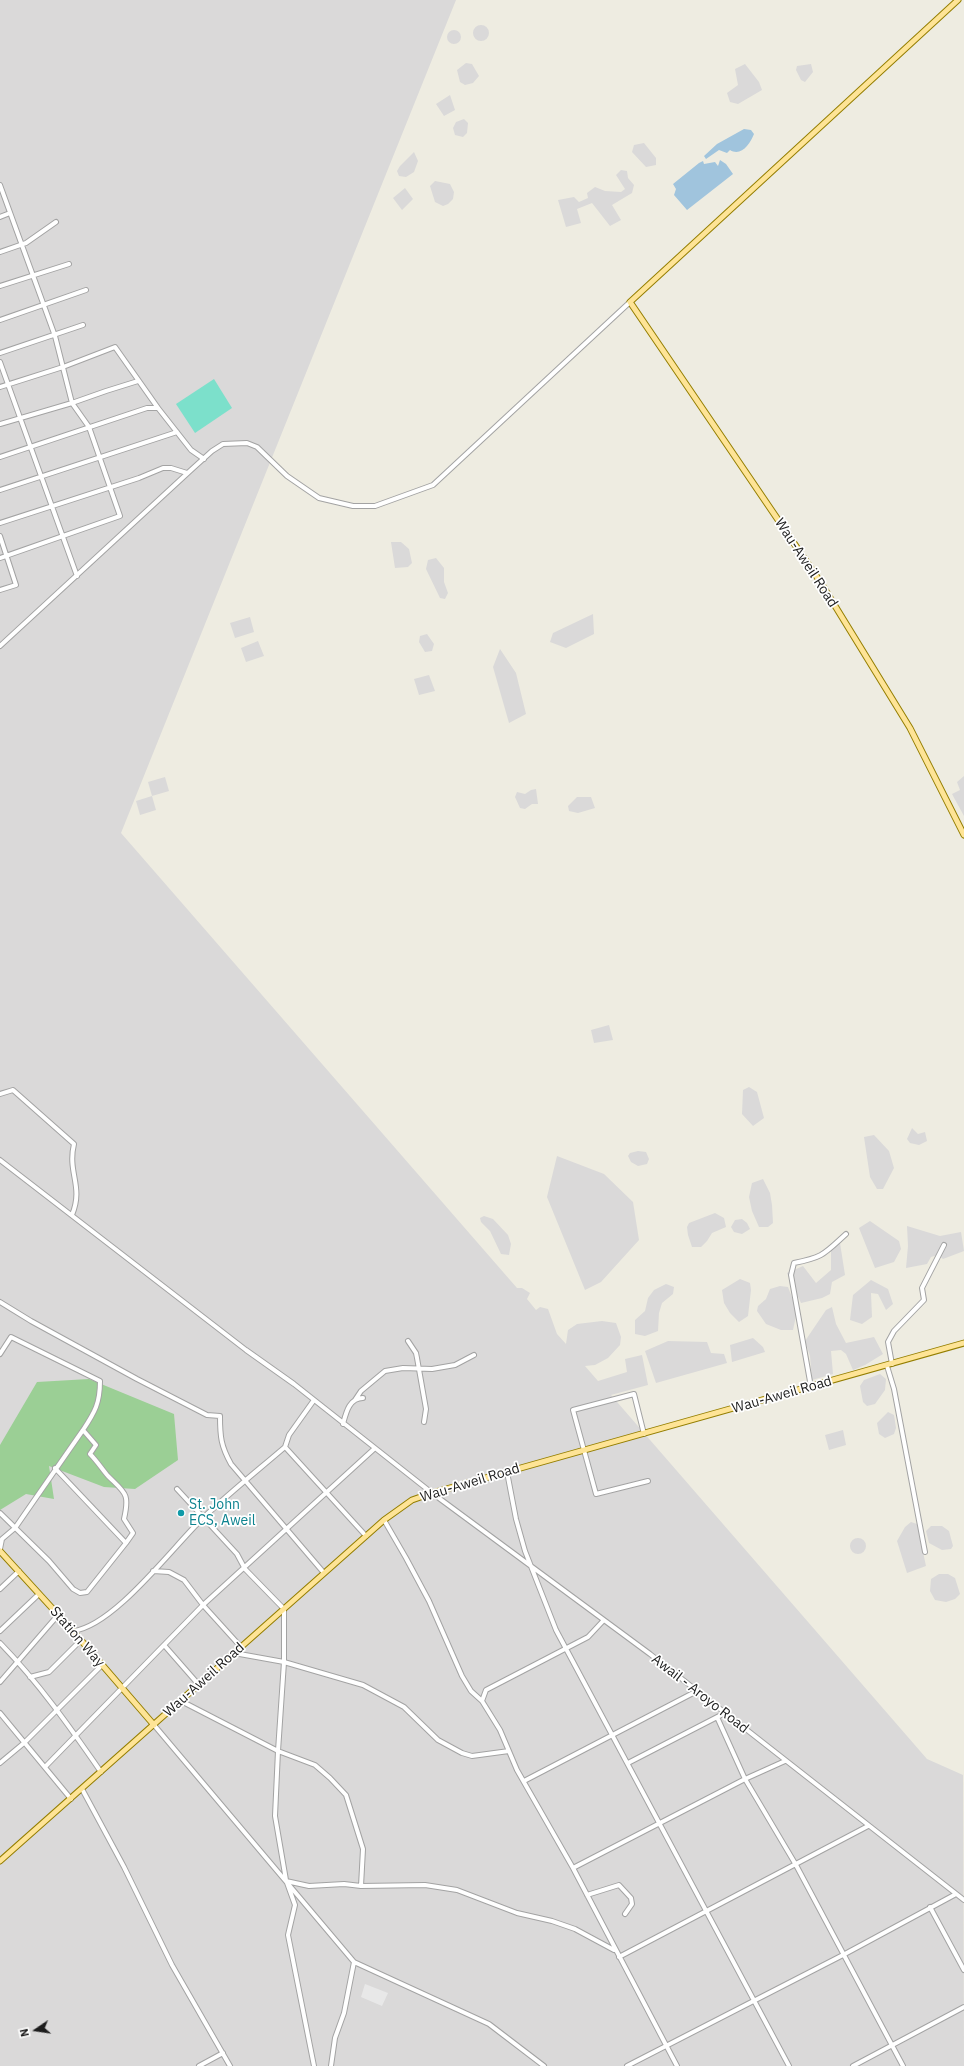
<!DOCTYPE html>
<html>
<head>
<meta charset="utf-8">
<style>
	body { margin:0 }
	#map { position:relative; width:964px; height:2066px; overflow:hidden; background:#eeece1; font-family:"IBM Plex Sans",sans-serif }
	canvas { display:block }
	.north { position:absolute; left:16px; top:2010px; width:40px; height:40px; -webkit-text-stroke:3px #fff; paint-order:stroke; rotate:257deg; font-size:11px; font-weight:700; line-height:16px; text-align:center; color:#1c1c1c }
	.north::after { content:''; display:block; margin:auto; width:14px; height:18px; background:#1c1c1c; clip-path:polygon(50% 0,100% 100%,50% 72%,0 100%) }
</style>
</head>
<body>
<div id="map">
<canvas width="964" height="2066"></canvas>
<div class="north">N</div>
</div>
<script>
const context = document.querySelector('canvas').getContext('2d');
context.lineJoin = 'round';
function paint(path, color) {
  context.fillStyle = color;
  context.fill(path, 'evenodd');
}
function stroke(path, color, width, dash) {
  context.strokeStyle = color;
  context.lineWidth = width;
  context.lineCap = dash ? 'butt' : 'round';
  context.setLineDash(dash || []);
  context.stroke(path);
}
function write(font, color, halo, rows, align = 'center') {
  context.font = font + ' "IBM Plex Sans",sans-serif';
  context.lineWidth = 3.5;
  context.setLineDash([]);
  context.textBaseline = 'middle';
  context.strokeStyle = halo;
  context.fillStyle = color;
  for (const [text, x, y, turn = 0] of rows) {
    context.save();
    context.translate(x, y);
    context.rotate((+turn || 0) * Math.PI / 180);
    context.textAlign = isNaN(turn) ? turn : align;
    if (halo) context.strokeText(text, 0, 0);
    context.fillText(text, 0, 0);
    context.restore();
  }
}
const residential = new Path2D(`
	M0,0H456L121,833L517,1288H522L530,1293L527,1299L536,1310L540,1307L548,1309L557,1334L566,1344L568,1330L577,1324L602,1321L616,1323L621,1337L620,1345L608,1358L595,1365L585,1366L598,1381L627,1372L625,1359L642,1355L648,1385L611,1395L927,1759L963,1775L964,2066H0Z
	M473 33a8 8 0 1 1 16 0a8 8 0 1 1-16 0Z
	M447 37a7 7 0 1 1 14 0a7 7 0 1 1-14 0Z
	M466,63L472,64L479,76L473,83L465,85L460,82L457,70Z
	M745,64L759,82L762,90L738,104L730,102L727,93L738,85L735,69Z
	M811,64L813,72L805,82L801,80L796,70L797,66Z
	M450,95L455,110L444,116L436,104Z
	M464,119L468,123L467,133L463,137L455,135L453,128L456,122Z
	M644,143L656,158V165L646,167L632,152L634,145Z
	M414,152L418,161L414,172L406,177L399,176L397,171L400,166Z
	M621,170L627,171L628,178L634,185L632,193L612,205L621,220L610,226L592,203L577,209L581,223L566,227L558,200L574,197L579,202L588,198L587,193L595,187L605,191L621,192L625,189L616,175Z
	M435,181L450,184L454,192L453,199L448,204L443,206L435,202L430,186Z
	M405,188L413,199L402,210L393,198Z
	M391,542H401L409,549L412,563L408,567L395,568Z
	M436,558L444,568V582L448,593L445,599L440,598L426,569L428,560Z
	M593,614L594,634L566,648L550,642L553,633Z
	M250,617L254,632L235,638L230,623Z
	M427,634L434,644L432,651L425,652L419,642L420,636Z
	M258,641L264,656L246,662L241,648Z
	M500,649L516,673L526,714L509,723L493,667Z
	M429,675L435,691L419,695L414,679Z
	M964,776V816L952,794L960,790L957,782Z
	M165,777L169,791L152,796L156,810L140,815L136,801L152,796L148,782Z
	M536,789L538,804H532L525,809L520,808L515,797L517,792L525,794L531,790Z
	M577,797H591L595,808L578,813L569,811L568,806Z
	M609,1025L613,1040L594,1043L591,1030Z
	M749,1087L757,1092L764,1118L753,1126L742,1114L743,1090Z
	M912,1128L918,1134L925,1132L927,1141L919,1145L910,1143L907,1139Z
	M874,1135L889,1151L894,1168L883,1189H877L870,1177L864,1137Z
	M638,1151L646,1152L649,1159L647,1164L638,1166L631,1162L628,1156L630,1153Z
	M557,1156L604,1174L633,1202L639,1240L601,1282L585,1290L547,1197Z
	M763,1179L770,1193L772,1205L773,1223L768,1227H759L752,1211L749,1197L752,1183Z
	M715,1213L724,1218L726,1227L712,1233L707,1241L701,1247H692L688,1235L687,1227L689,1223Z
	M484,1216L493,1219L508,1235L511,1244L509,1255L501,1254L490,1231L481,1222L480,1218Z
	M742,1219L747,1223L750,1229L742,1234L734,1232L731,1227L735,1220Z
	M870,1221L899,1241L901,1249L894,1262L875,1268L859,1228Z
	M907,1226L940,1236L961,1232L964,1251L943,1259L938,1255L931,1257L927,1264L906,1268L908,1246Z
	M831,1243H840L845,1275L832,1282L830,1294L822,1298L801,1303L787,1273L803,1266L816,1283L831,1270Z
	M740,1279L750,1283L751,1290L748,1316L739,1322L730,1313L724,1303L722,1290Z
	M871,1280L888,1289L893,1304L886,1310L878,1294L871,1293L872,1317L862,1324L850,1320L853,1295Z
	M666,1284L674,1287L673,1294L662,1303L659,1313L658,1331L645,1336L635,1334V1320L645,1311L648,1298L654,1290Z
	M780,1286L788,1287L793,1300L796,1316L793,1330H781L766,1324L757,1311L758,1306L766,1299L770,1289Z
	M832,1307L836,1324L846,1343L874,1337L883,1354L865,1365L853,1370L846,1354L841,1350L831,1351L833,1374L812,1380L810,1356L805,1341L826,1310Z
	M753,1338L763,1347L765,1352L732,1362L730,1345Z
	M668,1341L707,1342L711,1353L724,1354L727,1363L656,1383L645,1351Z
	M880,1374L886,1379L885,1390L875,1404L867,1406L863,1402L860,1386L864,1380Z
	M888,1412L894,1415L896,1428L894,1434L885,1438L879,1434L877,1423Z
	M843,1430L846,1445L829,1450L825,1435Z
	M911,1522L917,1524L926,1566L907,1573L897,1541L905,1527Z
	M931,1526H942L949,1531L953,1546L951,1549L942,1550L929,1543L926,1531Z
	M850 1546a8 8 0 1 1 16 0a8 8 0 1 1-16 0Z
	M939,1574H948L955,1578L960,1594L955,1599L946,1602L935,1600L930,1591L931,1579Z`);
const forest = new Path2D(`
	M89,1379L174,1414L178,1460L135,1489L104,1487L49,1466L54,1499L26,1494L0,1510V1445L37,1382Z`);
const pitch = new Path2D(`
	M214,379L232,408L195,433L176,404Z`);
const parking = new Path2D(`
	M365,1984L388,1993L382,2006L361,1997Z`);
const water = new Path2D(`
	M744,129L751,130L754,134C750,144 741,157 730,150L727,153L719,150L706,159L704,156L717,144Z
	M720,160L726,164L733,174L687,210L674,195L676,189L673,184L699,163L703,161L704,164L715,162L718,166Z`);
const minor = new Path2D(`
	M0,185L55,336L72,403L89,427L120,516L0,558
	M0,217L10,213
	M0,252L26,243L56,222
	M0,286L69,264
	M0,320L86,290
	M0,353L83,325
	M0,362L77,576
	M0,387L63,367L115,347L158,408
	M0,424L72,403L106,391L138,381
	M0,457L147,408H158L191,450L204,459
	M0,490L177,432
	M0,523L139,478L163,468H171L187,473
	M0,536L16,585L0,590
	M0,646L191,470L212,451L223,444L247,443L257,447L287,476L319,498L353,506H375L433,485L630,302
	M0,1094L13,1090L74,1144C67,1173 84,1186 72,1215
	M0,1160L246,1350L294,1384L432,1493L650,1654L964,1900
	M0,1302L31,1321L137,1379L207,1415L220,1416C220,1437 221,1446 231,1464L324,1573
	M408,1341L416,1353L417,1358L426,1409L424,1422
	M0,1354L11,1337L100,1381C100,1403 95,1412 83,1430L96,1445L90,1454C97,1461 102,1469 108,1476C125,1493 130,1493 124,1519L133,1533L126,1543
	M892,1364L888,1342L894,1331L924,1300L922,1288L944,1245
	M887,1366L894,1389L925,1552
	M811,1387L791,1275L794,1263C824,1257 824,1254 846,1234
	M355,1400L361,1391L385,1371L403,1368L432,1369L455,1365L474,1355
	M343,1424C346,1413 349,1398 363,1398
	M644,1434L634,1394L573,1410L596,1494L648,1481
	M285,1447L366,1536
	M507,1472L516,1519L525,1551L556,1630L789,2066
	M177,1489L237,1554L245,1569L284,1609V1662L363,1685L404,1707L438,1740L462,1753L472,1756L509,1751
	M0,1513L49,1561L73,1589L80,1593L87,1592L126,1543L55,1468
	M384,1520L406,1558L429,1601L462,1676L471,1691L482,1701L500,1730L517,1770L573,1868L677,2066
	M0,1549L2,1539L15,1528L83,1430
	M153,1571L169,1572L184,1580L203,1605L241,1647
	M0,1589L19,1571
	M0,1631L39,1594
	M73,1631C114,1626 172,1548 202,1519C228,1494 257,1471 285,1447L289,1435L314,1400
	M0,1643C38,1682 70,1727 101,1772
	M164,1645L199,1685
	M234,1653L284,1662L278,1751L315,1765L330,1778L346,1795L363,1849L361,1886L344,1884L309,1886L286,1881
	M30,1677L49,1672L81,1640
	M0,1682L58,1615
	M181,1701L278,1751L275,1816L286,1880L295,1905L288,1935L314,2066
	M482,1701L486,1690L588,1637L603,1621
	M0,1713L71,1799
	M717,1717L745,1779L796,1865L903,2066
	M154,1725L354,1962L344,2013L335,2038L331,2066
	M0,1763L24,1743L102,1665
	M628,1763L725,1713
	M45,1767L203,1605L374,1449
	M524,1781L697,1691
	M82,1789L124,1867L172,1965L230,2066
	M573,1868L745,1779L785,1761
	M361,1886L425,1885L457,1890L517,1913L552,1921L575,1929L614,1950
	M587,1895L619,1885L631,1898L632,1904L625,1914
	M930,1907L964,1970
	M619,1957L868,1826
	M354,1962L489,2024L544,2066
	M199,2066L223,2053
	M627,2066L843,1955L956,1894
	M853,2066L964,2007`);
const major = new Path2D(`
	M958,0L630,302L821,583L910,728L964,835
	M0,1551L73,1631L154,1725
	M0,1861L384,1520L412,1500L432,1493L964,1343`);
const markers = [
	[181,1513,4,"#0f9aa8"]
];
const streetNames = [
	["Wau-Aweil Road",806,563,57],
	["Wau-Aweil Road",782,1395,-16],
	["Wau-Aweil Road",470,1483,-17],
	["Station Way",77,1637,49],
	["Wau-Aweil Road",204,1680,-42],
	["Awail - Aroyo Road",700,1694,38]
];
const cultureNames = [
	["St. John",189,1505],
	["ECS, Aweil",189,1521]
];
paint(residential, '#dad9d9');
paint(forest, '#9bcf95');
paint(pitch, '#7ce0cb');
paint(parking, '#e8e8e8');
paint(water, '#a0c4dd');
stroke(minor, '#a3a3a3', 6);
stroke(major, '#947e00', 7);
stroke(minor, '#fff', 4);
stroke(major, '#fee496', 5);
for (const [x, y, r, color] of markers) {
  const dot = new Path2D();
  dot.arc(x, y, r, 0, 2 * Math.PI);
  context.fillStyle = color;
  context.fill(dot);
  stroke(dot, '#fff', 1.5);
}
write('14px', '#1c1c1c', '#fff', streetNames);
write('14px', '#0d838f', '#fff', cultureNames, 'left');
</script>
</body>
</html>
